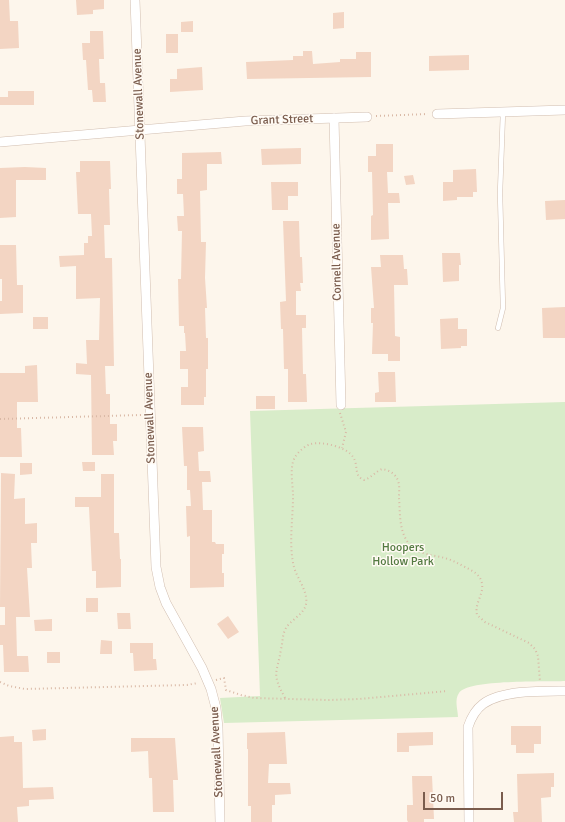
<!DOCTYPE html>
<html>
<head>
<meta charset="utf-8">
<style>
	body { margin:0 }
	#map { position:relative; width:565px; height:822px; overflow:hidden; background:#fdf6ec; font-family:Signika,sans-serif }
	canvas { display:block }
	.scale { position:absolute; left:423px; top:792px; width:80px; height:18px; box-sizing:border-box; border:2px solid #7a5c4d; border-top:0; padding-left:5px; font-size:12px; line-height:14px; white-space:nowrap; color:#7a5c4d; -webkit-text-stroke:3px #fffaf3; paint-order:stroke }
</style>
</head>
<body>
<div id="map">
<canvas width="565" height="822"></canvas>
<div class="scale">50 m</div>
</div>
<script>
const context = document.querySelector('canvas').getContext('2d');
context.lineJoin = 'round';
function paint(path, color) {
  context.fillStyle = color;
  context.fill(path, 'evenodd');
}
function stroke(path, color, width, dash) {
  context.strokeStyle = color;
  context.lineWidth = width;
  context.lineCap = dash ? 'butt' : 'round';
  context.setLineDash(dash || []);
  context.stroke(path);
}
function write(font, color, halo, rows, align = 'center') {
  context.font = font + ' Signika,sans-serif';
  context.lineWidth = 3;
  context.setLineDash([]);
  context.textBaseline = 'middle';
  context.strokeStyle = halo;
  context.fillStyle = color;
  for (const [text, x, y, turn = 0] of rows) {
    context.save();
    context.translate(x, y);
    context.rotate((+turn || 0) * Math.PI / 180);
    context.textAlign = isNaN(turn) ? turn : align;
    if (halo) context.strokeText(text, 0, 0);
    context.fillText(text, 0, 0);
    context.restore();
  }
}
const green = new Path2D(`
	M565,402V681C546,682 468,679 459,693C454,700 458,710 458,717L224,723L220,698L260,696L250,411Z`);
const building = new Path2D(`
	M0,0H9L10,21H18L19,48L0,49Z
	M76,0H104V9L93,10V14L77,15Z
	M344,12V28L333,29V13Z
	M193,21V32H181V22Z
	M90,31H103L104,59H99L100,83H105L106,102H93L92,90H88L86,60H83L82,43H90Z
	M166,34H178V53H166Z
	M303,51H312L313,64L340,62V59H356V52H371V77L247,79L246,62L293,60V56H303Z
	M469,55V70L429,71V56Z
	M202,67L203,90L170,92V79H177V69Z
	M8,91H34V105H0V97H8Z
	M376,144H393V172H387L388,193H399L400,203H388L389,239L371,240V216L373,215L372,172H368V156H376Z
	M301,148V164L262,165L261,149Z
	M221,152L222,164H207V190L200,191L201,242H206L205,278L207,308H205L206,338H208V369H206V397H204V405H181V387H188V369H180V351H186L185,333H184V326H179L178,279H181L182,231H178L177,216H184L183,194H177V179H182V153Z
	M80,161H110L111,189H109L110,225H104L105,258H112L114,366H105L106,394H110V424H117V441H113L114,455H92L91,375L76,374V363L87,364L86,340H99L100,298L76,299V266L60,267L59,256L84,255V243H88V236H92L91,214H78L76,172H80Z
	M25,167L46,168V180H16V217L0,218V168Z
	M476,169L477,192H473V197H457V200L443,201V182H453V170Z
	M413,175L415,184L406,185L404,176Z
	M271,182H298V196H288V210H272Z
	M565,200V219L546,220L545,201Z
	M283,221H299L300,257H302L303,283H300L301,291H296V315H306V328H302L303,374H306L307,402H288V369H284L283,329H281L280,302L286,301Z
	M0,245H16L17,285H23V313L0,314V301H2V279H0Z
	M442,253H460L461,265H459V281L443,282Z
	M380,255H403L404,269H407L408,285H394L395,336L400,337V361H388V354H372L373,323H371V308H374L371,267H381Z
	M565,307V338H543L542,308Z
	M33,317H48V329H33Z
	M458,318V329H467V346H461V348L441,349L440,319Z
	M37,365L38,402H17V428H21L22,457H0V373H25V366Z
	M378,372H395L396,402H375V393L379,392Z
	M256,396H275V409H256Z
	M182,427H203L204,451L198,452L199,471H210L211,482H202L203,510H212V542H215L216,544H224V554H222V573H224V587L190,588V536L187,537L186,506H191L190,490H187V466H184Z
	M82,462H95V471H83Z
	M20,463H32V474L20,475Z
	M1,473L15,474L14,499L25,498V524L37,523V543H31L32,568H27L30,617H16L17,656H28L29,672H4L3,645H0V625H5V607H0Z
	M101,474H114V533H119L120,559H121V587L96,588V571H92L89,507H75V497H101Z
	M86,598H98V612H86Z
	M117,613H130L131,629H118Z
	M228,616L239,632L228,639L217,624Z
	M52,619V631H35L34,620Z
	M101,640L112,641V654H100Z
	M130,643H153V659H156L157,670L134,671L133,653H130Z
	M47,652H60V663H47Z
	M511,726H541V744H534V753H516V745H511Z
	M46,729V740L33,741L32,730Z
	M285,732L287,764H269L268,783H290L291,794L275,795V805H272V822H251V806H248V749H247V733Z
	M433,732V745L409,746V752H397V733Z
	M14,736V742H22L23,788L53,787L54,799L29,800V806L17,807L18,822H0V737Z
	M131,738H175L178,780H173L174,812H153L152,778H149L148,751L131,752Z
	M554,773V787H551V797L541,798L542,822H514L513,812H518L517,774Z
	M412,776H432L434,819H424V822H408L407,820V805H413Z`);
const path = new Path2D(`
	M376,116L428,114
	M340,413L346,432L342,448
	M0,419L141,415
	M216,680L224,678L226,690L241,695L254,698L329,700L359,699L448,691
	M0,682L9,686L25,689L187,685L198,683
	M285,698C271,672 277,675 281,649C283,642 282,635 286,628C293,617 309,613 306,597C304,585 295,575 293,563C289,541 293,518 293,496C293,484 289,468 295,457C298,452 306,445 311,444C322,441 347,447 353,457C359,465 353,476 364,480C371,478 375,472 382,469C389,470 396,474 398,481C400,486 399,492 399,497C400,511 399,529 407,541C417,556 433,554 448,559C454,561 459,564 465,567C471,570 478,573 481,580C486,593 474,602 477,615L485,622L529,643L535,649L538,656L540,682`);
const service = new Path2D(`
	M498,328L503,308L500,193L503,112`);
const minor = new Path2D(`
	M135,0L156,567L160,587L166,603L202,668L211,689L216,708L218,728L220,822
	M437,114L565,110
	M334,118L341,405
	M0,142L245,121L367,117
	M469,822L468,727C471,718 475,710 483,704C502,690 542,691 565,691`);
const streetNames = [
	["Stonewall Avenue",139,94,-92],
	["Grant Street",282,120,-2],
	["Cornell Avenue",337,262,-91],
	["Stonewall Avenue",150,418,-92],
	["Stonewall Avenue",217,752,-93]
];
const parkNames = [
	["Hoopers",403,548],
	["Hollow Park",403,562]
];
paint(green, '#d8ecc9');
paint(building, '#f3d5c3');
stroke(service, '#d1beb0', 5.5);
stroke(minor, '#d1beb0', 10);
stroke(path, '#d9b8a5', 2, [1, 3]);
stroke(service, '#fff', 4.5);
stroke(minor, '#fff', 9);
write('12px', '#7a5c4d', '#fffaf3', streetNames);
write('12px', '#537a41', '#fffaf3', parkNames);
</script>
</body>
</html>
